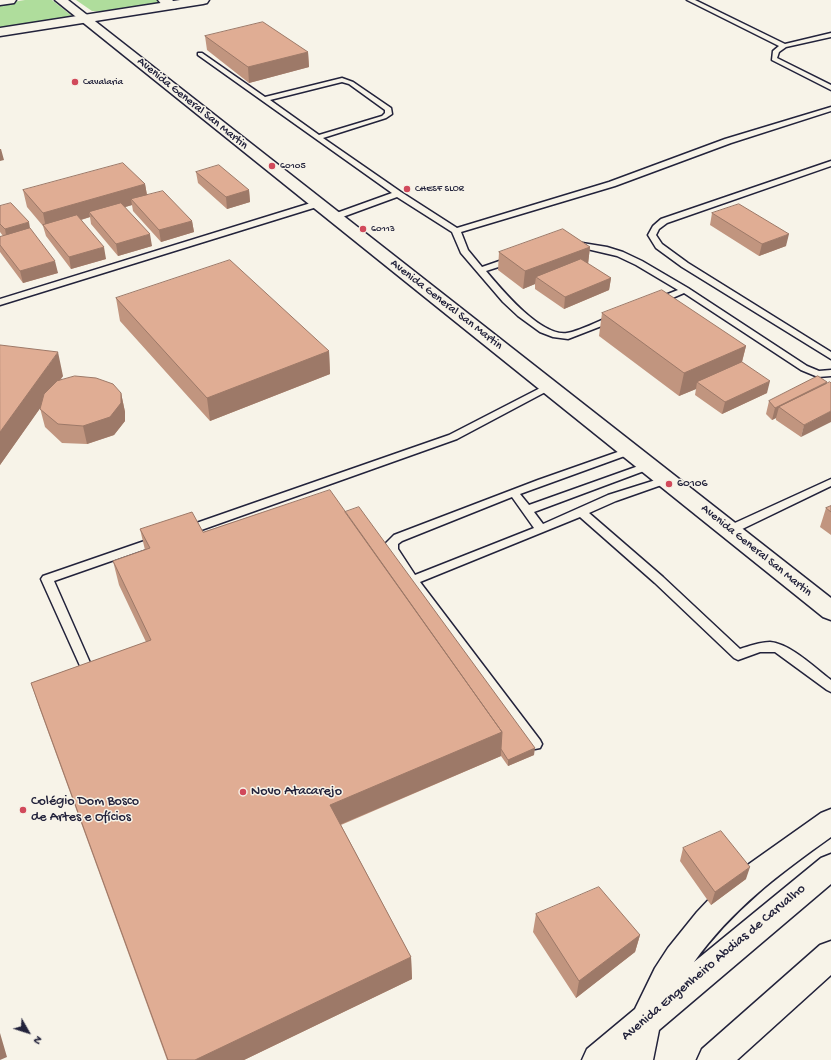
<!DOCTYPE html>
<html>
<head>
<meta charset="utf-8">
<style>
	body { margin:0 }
	#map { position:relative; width:831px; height:1060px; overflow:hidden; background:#f7f3e8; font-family:"Gochi Hand",sans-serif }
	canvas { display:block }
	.north { position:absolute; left:8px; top:1012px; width:40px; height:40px; -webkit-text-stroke:3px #f7f3e8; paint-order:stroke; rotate:129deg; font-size:11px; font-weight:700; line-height:16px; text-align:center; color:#22223b }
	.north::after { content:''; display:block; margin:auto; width:14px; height:18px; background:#22223b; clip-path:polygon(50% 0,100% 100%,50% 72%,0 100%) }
</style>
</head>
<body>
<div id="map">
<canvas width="831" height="1060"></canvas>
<div class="north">N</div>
</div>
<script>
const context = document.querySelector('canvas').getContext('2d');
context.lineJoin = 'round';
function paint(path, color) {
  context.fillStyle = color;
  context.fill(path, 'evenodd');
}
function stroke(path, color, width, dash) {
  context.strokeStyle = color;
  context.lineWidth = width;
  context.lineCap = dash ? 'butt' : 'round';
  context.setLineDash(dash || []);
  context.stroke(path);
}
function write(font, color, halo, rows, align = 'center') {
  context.font = font + ' "Gochi Hand",sans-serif';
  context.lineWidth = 3;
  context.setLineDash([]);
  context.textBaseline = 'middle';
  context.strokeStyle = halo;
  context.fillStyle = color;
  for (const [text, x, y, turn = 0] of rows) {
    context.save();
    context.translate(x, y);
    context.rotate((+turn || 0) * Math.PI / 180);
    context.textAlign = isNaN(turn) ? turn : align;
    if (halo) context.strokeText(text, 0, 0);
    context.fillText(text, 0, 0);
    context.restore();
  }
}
const green = new Path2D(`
	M25,0H52L72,16L2,28L0,27V4Z
	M76,0H161L162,3L103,12L92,11Z`);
const service = new Path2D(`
	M687,0H695L785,44L831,33V37L786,47L779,52L777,58L831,85V90L772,60L773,51L779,46Z
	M198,53H202L265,97L342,78L353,82L391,108L392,114L386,118L323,138L401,192L457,228L609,182L725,139L831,107V111L731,143L615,186L461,232L468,250L482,267L508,258H514L515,260L514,262L486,271C502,290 541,337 567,333C579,331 599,321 611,316L614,315L618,318L617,320L568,339L553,337L540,332L518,316L503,302L461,253L452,232L397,197L337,219H331V215L392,193L198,55ZM342,82L349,84L385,110V113L382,116L319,135L270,100Z
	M831,161V166L667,223L659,229L656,235L662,244L688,263L831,352V359L682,267L656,248L648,235L653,226L661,219Z
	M314,202H317L321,204L320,206L0,305V299Z
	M570,241L607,247L623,252L642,261L688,288L807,366L819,371L831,370V376L818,377L801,370L684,293L661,303H655L654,301L655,299L678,290L636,265L617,256L570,245L569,243Z
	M548,384L551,385L553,387L551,389L457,439L190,534H182L180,531L182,528L449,435Z
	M629,448L633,449L634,451L633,453L520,494L529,505L644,464H652L653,466L652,468L534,512L543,524L608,495L662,478H670L671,480L670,482L616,501L589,513L663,577L740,649C749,646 760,642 770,642C791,644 815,668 831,680V692L827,690L775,652H760L738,660L734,658L655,583L580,517L420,582L540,740L542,744L540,748L535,749L530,748L409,583L386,549V543L394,535L538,480ZM512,497L534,528L415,575L398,549V544L402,541Z
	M831,479V486L734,533H726L724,530L726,527Z
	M156,537L160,538L162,541L160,544L54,581L91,665L89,668L85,670L81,668L41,579L43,576Z`);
const minor = new Path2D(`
	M0,0H16L14,3L0,5Z
	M158,0H172L178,5L176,8C169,9 162,6 158,0Z`);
const tertiary = new Path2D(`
	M180,0H209L207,3L203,4L0,36V28Z`);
const primary = new Path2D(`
	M55,0H68L831,598V620L823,617Z`);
const trunk = new Path2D(`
	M831,809V837C779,874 732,909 694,962L821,858L831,854V884L659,1030L653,1060H582L587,1049L635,1009L655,968L668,948L697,912L713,895L749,864L821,813Z
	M831,941V975L737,1060H697L702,1049L820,945Z`);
const wall = new Path2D(`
	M205,36L308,52L309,67L249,83L207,50Z
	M196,172L249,190L250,202L227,209L198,183Z
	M145,184L147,195L192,221L194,232L161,242L133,211L132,205L125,207L152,246L118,256L91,224L90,217L81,220L106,259L71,269L46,236L43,226L27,207L23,190Z
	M0,206L30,229L58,273L23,283L0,252V237L3,236L0,232Z
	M712,213L786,246L759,256L710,225Z
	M590,247L588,264L611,278L609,290L564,309L535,289V284L523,289L498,270L499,252Z
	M116,298L329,351L330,374L210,421L120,321Z
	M602,313L746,346L742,362L767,393L722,414L695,395L696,389L679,396L599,336Z
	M0,345L63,376L60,380L121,393L125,412V421L114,435L87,444L62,443L45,427L40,408L0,465Z
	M818,376L801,437L776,420V418L772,420L766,414L769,401Z
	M831,506V535L820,527L826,508Z
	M345,512L534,755L508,766L501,756L341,825L411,957L412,979L244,1060H167L39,707L31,683L146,642L119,585L113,561L145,550L140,529L203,532Z
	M683,848L746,879L711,905L680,861Z
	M536,914L640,935L635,952L576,998L533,932Z`);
const shadedWall = new Path2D(`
	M308,52L309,67L249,83L248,67Z
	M0,149H1L4,160L0,161Z
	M145,184L148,201L131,199L132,205L92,217L89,212L90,217L47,230L46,228L43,213Z
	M249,190L250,202L227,209L226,197Z
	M192,221L194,232L161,242L159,230Z
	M29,222L31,234L7,241L5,229Z
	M150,234L152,246L118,256L116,244Z
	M789,234L786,246L759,256L762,244Z
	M104,247L106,259L71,269L69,257Z
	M590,247L588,264L536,277L535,284L523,289L525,271Z
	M55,261L58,273L23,283L20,271Z
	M611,278L609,290L564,309L565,297Z
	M746,346L740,369L697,382L696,389L679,396L684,373Z
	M329,351L330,374L210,421L207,398Z
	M58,352L63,376L0,465V432Z
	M770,381L767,393L722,414L725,402Z
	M827,382L823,395L779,407L776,418L772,420L775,408Z
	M121,393L125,412V421L114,435L87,444L83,426Z
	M831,411V422L801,437L804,425Z
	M502,732L501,756L332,828L330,805Z
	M535,748L534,755L508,766V760Z
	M750,867L746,879L711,905L715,892Z
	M640,935L635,952L576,998L579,981Z
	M411,957L412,979L244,1060H195Z
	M0,1033L7,1057L0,1060Z`);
const building = new Path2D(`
	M263,22L308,52L248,67L205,36Z
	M123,163L145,184L43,213L23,190Z
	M219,165L249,190L226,197L196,172Z
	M163,191L192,221L159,230L131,199Z
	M11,203L29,222L5,229L0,224V206Z
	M121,203L150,234L116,244L89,212Z
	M739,204L789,234L762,244L712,213Z
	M77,215L104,247L69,257L43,225Z
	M30,228L55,261L20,271L0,245V237Z
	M563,229L590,247L525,271L499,252Z
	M581,259L611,278L565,297L536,277Z
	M230,260L329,351L207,398L116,298Z
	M662,290L746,346L684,373L602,313Z
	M0,345L58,352L0,432Z
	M742,362L770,381L725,402L697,382Z
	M75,376L96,378L113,384L121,393V403L110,417L83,426L58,424L40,409L44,394L57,381Z
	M818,376L827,382L775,408L769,401Z
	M830,382L831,383V411L804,425L779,407Z
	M330,490L502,732L330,805L411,957L195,1060H168L31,683L151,640L113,561L150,548L140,529L192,512L203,532Z
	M831,506V512L826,508Z
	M359,507L535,748L508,760L501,749L502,732L345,512Z
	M721,831L750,867L715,892L683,848Z
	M599,887L640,935L579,981L536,914Z`);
const markers = [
	[75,82,4,"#d1495b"],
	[272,166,4,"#d1495b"],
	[407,189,4,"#d1495b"],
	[363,229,4,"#d1495b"],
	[669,484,4,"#d1495b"],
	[243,792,4,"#d1495b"],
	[23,810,4,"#d1495b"]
];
const farPoinames = [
	["Cavalaria",83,82],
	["60105",280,166],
	["CHESF SLOR",415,189],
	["60113",371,229]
];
const streetNames = [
	["Avenida General San Martin",192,104,39],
	["Avenida General San Martin",446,305,38],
	["Avenida General San Martin",756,551,39]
];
const poiNames = [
	["60106",677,484]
];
const nearPoinames = [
	["Novo Atacarejo",251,792],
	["Colégio Dom Bosco",31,802],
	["de Artes e Ofícios",31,818]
];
const nearStreetnames = [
	["Avenida Engenheiro Abdias de Carvalho",714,963,-40]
];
paint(green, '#afdd9c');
stroke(service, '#22223b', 3);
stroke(minor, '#22223b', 3);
stroke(tertiary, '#22223b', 3);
stroke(primary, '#22223b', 3);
stroke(trunk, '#22223b', 3);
paint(service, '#f7f3e8');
paint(minor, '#f7f3e8');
paint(tertiary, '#f7f3e8');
paint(primary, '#f7f3e8');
paint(trunk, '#f7f3e8');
paint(wall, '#c1957f');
paint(shadedWall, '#9d7968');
paint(building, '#e0ad94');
stroke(building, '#9d7968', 1);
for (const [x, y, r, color] of markers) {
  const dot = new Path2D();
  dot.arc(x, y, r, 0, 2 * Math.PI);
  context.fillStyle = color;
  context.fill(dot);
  stroke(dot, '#f7f3e8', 1.5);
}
write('10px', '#22223b', '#f7f3e8', farPoinames, 'left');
write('12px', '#22223b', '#f7f3e8', streetNames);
write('12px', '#22223b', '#f7f3e8', poiNames, 'left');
write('14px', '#22223b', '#f7f3e8', nearPoinames, 'left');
write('14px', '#22223b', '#f7f3e8', nearStreetnames);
</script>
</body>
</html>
